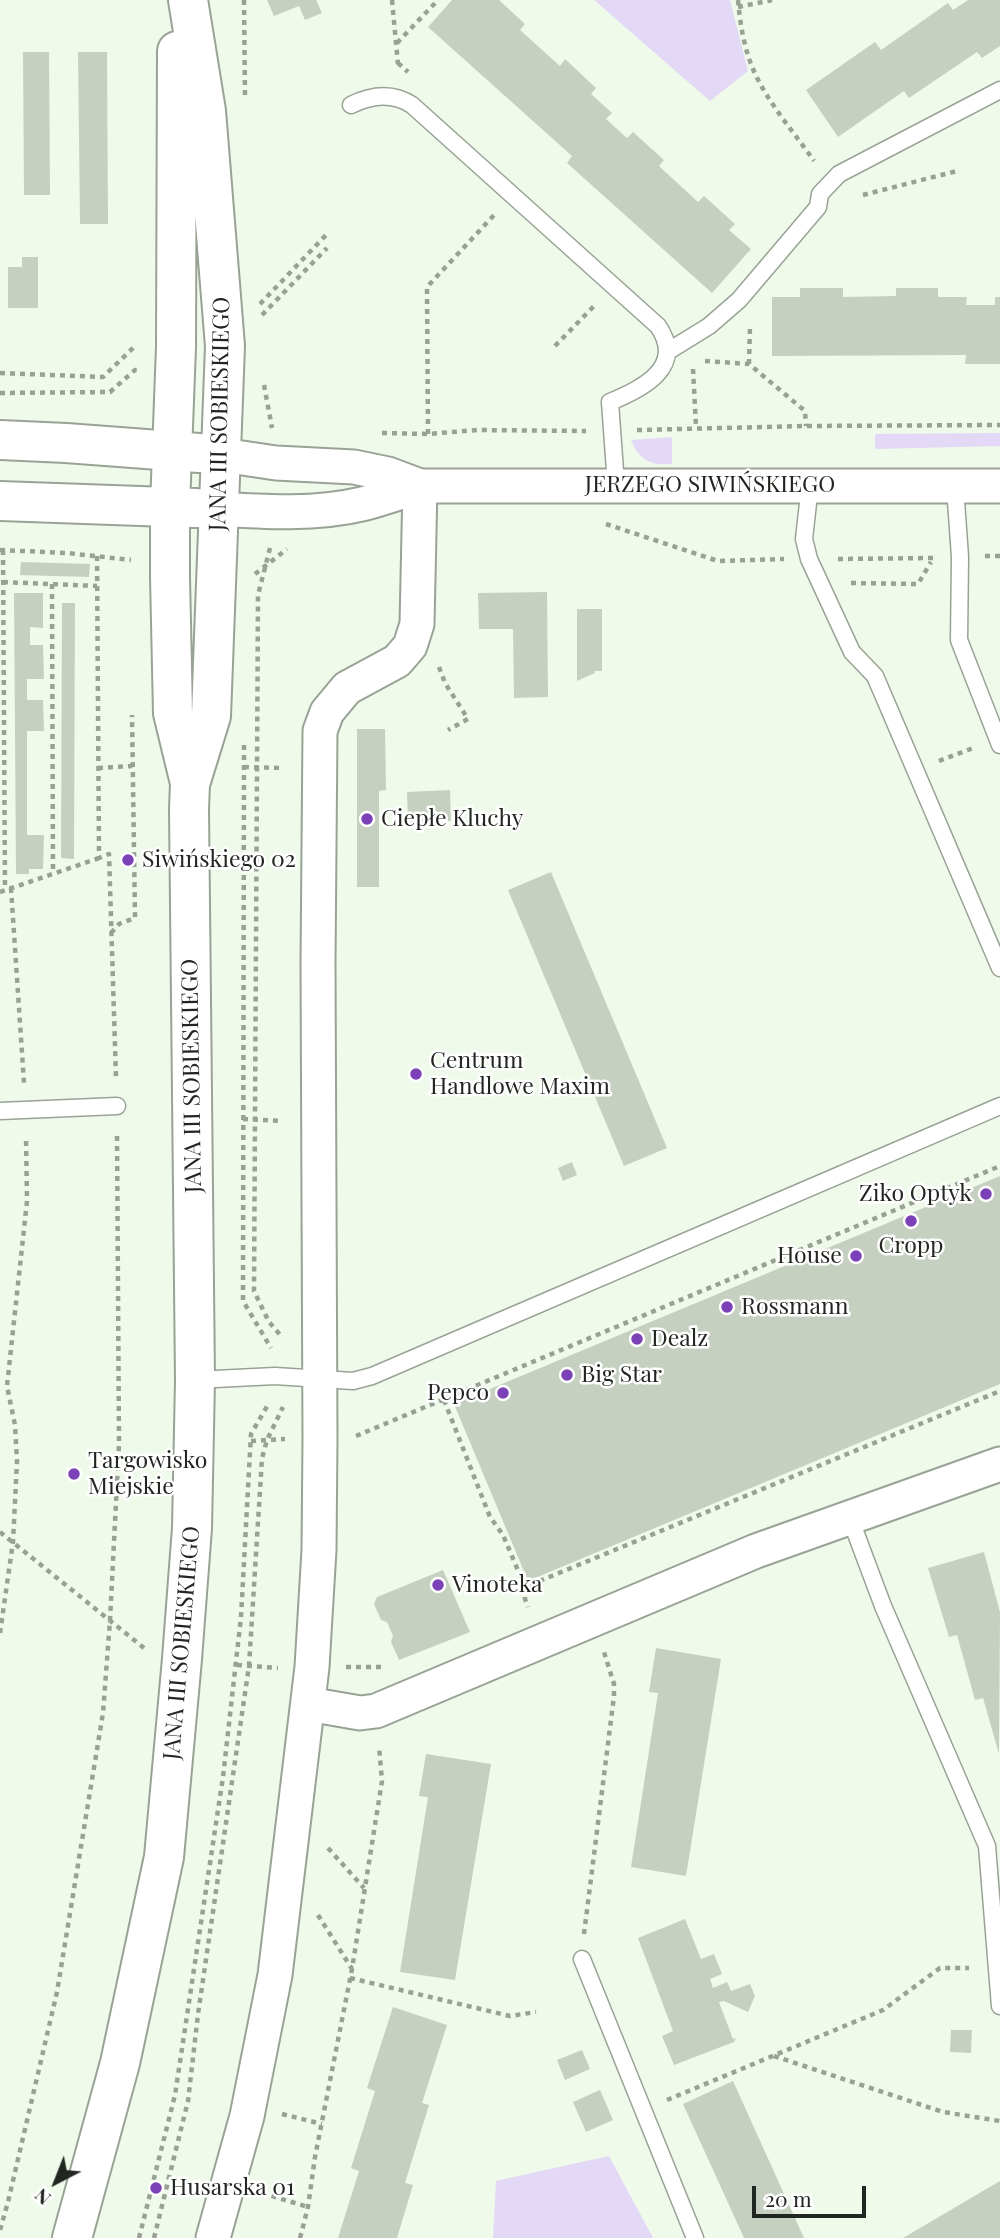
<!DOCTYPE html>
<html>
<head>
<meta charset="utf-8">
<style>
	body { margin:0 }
	#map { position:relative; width:1000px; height:2238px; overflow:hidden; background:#effaeb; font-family:"Playfair Display",serif }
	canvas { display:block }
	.north { position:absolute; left:21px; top:2147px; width:70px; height:70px; -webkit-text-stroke:5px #fff; paint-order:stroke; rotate:222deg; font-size:19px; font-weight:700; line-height:28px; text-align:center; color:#222620 }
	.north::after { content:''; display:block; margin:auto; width:24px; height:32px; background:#222620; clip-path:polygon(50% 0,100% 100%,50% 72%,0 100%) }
	.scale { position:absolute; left:752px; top:2186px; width:114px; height:32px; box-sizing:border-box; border:4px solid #222620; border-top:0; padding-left:9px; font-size:21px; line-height:24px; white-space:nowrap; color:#222620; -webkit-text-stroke:5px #fff; paint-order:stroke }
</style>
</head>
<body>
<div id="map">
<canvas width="1000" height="2238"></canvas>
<div class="north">N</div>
<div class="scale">20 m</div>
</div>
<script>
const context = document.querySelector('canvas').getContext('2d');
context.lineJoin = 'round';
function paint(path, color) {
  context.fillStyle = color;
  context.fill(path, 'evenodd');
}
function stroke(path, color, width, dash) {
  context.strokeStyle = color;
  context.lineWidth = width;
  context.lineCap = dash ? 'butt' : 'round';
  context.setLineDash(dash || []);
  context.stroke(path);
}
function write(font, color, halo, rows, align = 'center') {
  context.font = font + ' "Playfair Display",serif';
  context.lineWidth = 5;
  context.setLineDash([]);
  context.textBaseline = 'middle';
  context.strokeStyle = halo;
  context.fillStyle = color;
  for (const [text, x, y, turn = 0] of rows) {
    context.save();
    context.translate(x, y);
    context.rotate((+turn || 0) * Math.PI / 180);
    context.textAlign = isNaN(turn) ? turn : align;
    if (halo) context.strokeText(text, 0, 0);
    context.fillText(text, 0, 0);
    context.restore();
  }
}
const green = new Path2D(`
	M594,0H730L748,71L710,101Z
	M1000,433V446L875,449V434Z
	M672,437V464C651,466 639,460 631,440Z
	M609,2156L653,2238H493L496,2181Z`);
const building = new Path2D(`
	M267,0H316L322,13L305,20L299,6L274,16Z
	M452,0H499L525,24L520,30L560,66L565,59L596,88L591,94L612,113L606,119L627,138L633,132L664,160L659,166L698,202L704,196L735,224L729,230L751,249L712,293L567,163L572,156L428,27Z
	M968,0H1000V46L982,58L977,52L909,98L904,91L838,137L806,90L875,42L881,50L948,3L953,10Z
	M23,52H49L50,195H24Z
	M78,52H107L108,224H80Z
	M22,257H38V308H8V267H22Z
	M800,288H843V297L896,296V288H938V297H967L966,305H995V297H1000V364H965L966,355L772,356V297H800Z
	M21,562L90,564L89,577L20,575Z
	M547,592L548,697L514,698L513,629H479L478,593Z
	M14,593H43V628L30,627V645H43L44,679H27V700H43L44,731H27V835H44L43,869H29V874H16Z
	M62,603H75L74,859L61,858Z
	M577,609H602V671H595V673L577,681Z
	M357,729H385L386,790L379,791V887H357Z
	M450,790L451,821L408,822L407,792Z
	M551,872L667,1148L624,1166L508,890Z
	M572,1162L577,1175L563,1181L558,1168Z
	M1000,1176V1384L528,1581L454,1404Z
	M984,1552L1000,1612L999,1754L983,1698L975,1700L957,1635L949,1637L928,1568Z
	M443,1570L470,1632L399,1660L391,1642L393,1636L387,1622L381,1620L374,1604L377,1597Z
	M656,1648L721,1659L686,1876L631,1867L658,1693L649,1692Z
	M426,1754L491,1764L455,1980L400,1972L428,1797L419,1796Z
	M685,1919L701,1959L714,1954L722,1974L710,1979L713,1988L727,1982L731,1991L750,1984L755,1996L748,2012L724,2001L719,2002L733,2039L736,2038L734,2042L674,2065L662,2036L673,2031L638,1938Z
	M393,2007L447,2025L422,2103L429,2105L405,2183L413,2185L397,2238H338L359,2171L351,2168L375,2091L367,2088Z
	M951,2030H972L971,2053L950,2052Z
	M582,2050L590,2069L565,2080L557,2060Z
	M733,2081L804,2238H744L683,2104Z
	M600,2090L613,2120L586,2132L573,2102Z
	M1000,2181V2238H903Z`);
const path = new Path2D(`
	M244,0L245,97
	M392,0L398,64
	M738,0C740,23 744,48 753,69C767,102 794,132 814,161
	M738,7L772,0
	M397,43L438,0
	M398,63L408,72
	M863,195L957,171
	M260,304L327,234
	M262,315L327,248
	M555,346L596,304
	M705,361L749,364L805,411L806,426
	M749,364L750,326
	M693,369L696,427
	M0,373L103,377L134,347H137
	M264,385L272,428
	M0,393L110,392L135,370H138
	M637,430L806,426L1000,425
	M382,433L428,434L477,430L586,431
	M428,434L427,287L496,213
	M606,524L718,561L784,559
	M270,548L258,595L254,1291L269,1322L282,1337
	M0,550L67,553L131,560
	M3,550L5,890
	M97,556L99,858L109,854L116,1078
	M985,556H1000
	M838,559L934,558
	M255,574L287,549
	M3,582L97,586
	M851,583L918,584L931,562
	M52,584L53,874
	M439,667L445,683L468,719L448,730
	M244,745L243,1301L271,1348
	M939,761L973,748
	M244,767L284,768
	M98,768L132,766
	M11,888L24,1083
	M0,892L99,858
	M111,933L119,924L135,918L132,715
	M243,1119L283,1121
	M444,1400L490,1517L503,1535L525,1587L1000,1391
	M356,1436L1000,1166
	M251,1441L285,1439
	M0,1532L144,1648
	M525,1587V1599L528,1607
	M0,1633L13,1542L17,1461L15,1425L7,1386L27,1201L26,1137
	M237,1665L278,1668
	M346,1667H383
	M328,1848L364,1888
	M318,1915L352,1969
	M584,1934L614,1696V1684L604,1652
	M350,1978L510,2016L536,2012
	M774,2056L943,2112L1000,2121
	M667,2100L883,2010L940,1968H969
	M282,2114L322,2124
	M262,2193L308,2207
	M0,2230L8,2202L57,1992L103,1713L110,1620L119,1444L117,1132
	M139,2238L175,2095L223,1777L241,1617L251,1434L269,1403
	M154,2238L188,2101L198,2014L249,1666L262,1458L267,1440L283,1407
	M300,2238L308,2207L315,2157L352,1969L382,1781L379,1746`);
const service = new Path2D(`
	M351,105C371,95 392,92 412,105L658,326C686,367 642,389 610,402L616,485
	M667,352L709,326L739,300L818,207L820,194L839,174L1000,90
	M810,485L804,539L809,559L852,652L875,676L1000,968
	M955,487L960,557L959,640L1000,745
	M0,1111L117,1106
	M195,1380L275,1376L353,1381L372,1376L1000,1106
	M850,1518L883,1606L987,1846L1000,2006
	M582,1959L695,2238`);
const minor = new Path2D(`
	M222,455L276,463L354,467L388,474L420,486
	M219,509C266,512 316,515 362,504C382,499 401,492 420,486H1000
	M308,1704L360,1713L376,1711L756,1551L1000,1464
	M213,2238L247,2116L275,1975L312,1667L319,1550L320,1439L318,962L320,731L327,712L347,688L397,661L410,646L417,624L420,486`);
const tertiary = new Path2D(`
	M177,51L176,347L170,506V577L173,713L190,783
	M0,440L66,443L199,453
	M0,501L196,508
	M72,2238L120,2063L164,1857L182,1659L192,1528L195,1380L189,809L190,784L211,716L225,346L206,111L188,0`);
const markers = [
	[367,819,7,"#7b41b7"],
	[128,860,7,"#7b41b7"],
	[416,1074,7,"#7b41b7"],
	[986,1194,7,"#7b41b7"],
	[911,1221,7,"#7b41b7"],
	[856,1256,7,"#7b41b7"],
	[727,1307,7,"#7b41b7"],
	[637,1339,7,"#7b41b7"],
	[567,1375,7,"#7b41b7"],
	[503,1393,7,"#7b41b7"],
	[74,1474,7,"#7b41b7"],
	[438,1585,7,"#7b41b7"],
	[156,2188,7,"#7b41b7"]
];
const streetNames = [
	["JANA III SOBIESKIEGO",220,414,-89],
	["JERZEGO SIWIŃSKIEGO",710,485],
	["JANA III SOBIESKIEGO",192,1076,-91],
	["JANA III SOBIESKIEGO",182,1643,-85]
];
const poiNames = [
	["Ciepłe Kluchy",381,819],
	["Siwińskiego 02",142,860],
	["Centrum",430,1061],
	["Handlowe Maxim",430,1087],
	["Ziko Optyk",972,1194,"right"],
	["Cropp",911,1246,"center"],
	["House",842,1256,"right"],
	["Rossmann",741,1307],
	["Dealz",651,1339],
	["Big Star",581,1375],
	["Pepco",489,1393,"right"],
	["Targowisko",88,1461],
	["Miejskie",88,1487],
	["Vinoteka",452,1585],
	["Husarska 01",170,2188]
];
paint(green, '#e3d8f5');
paint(building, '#c6d0c1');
stroke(service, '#99a395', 19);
stroke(minor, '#99a395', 37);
stroke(tertiary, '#99a395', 42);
stroke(path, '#99a195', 4.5, [5, 5]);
stroke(service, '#fff', 16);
stroke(minor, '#fff', 33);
stroke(tertiary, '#fff', 38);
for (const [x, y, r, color] of markers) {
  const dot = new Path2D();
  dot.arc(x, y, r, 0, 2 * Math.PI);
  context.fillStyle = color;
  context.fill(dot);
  stroke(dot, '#fff', 2.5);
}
write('23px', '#222620', '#fff', streetNames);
write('23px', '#222620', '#fff', poiNames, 'left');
</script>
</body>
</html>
